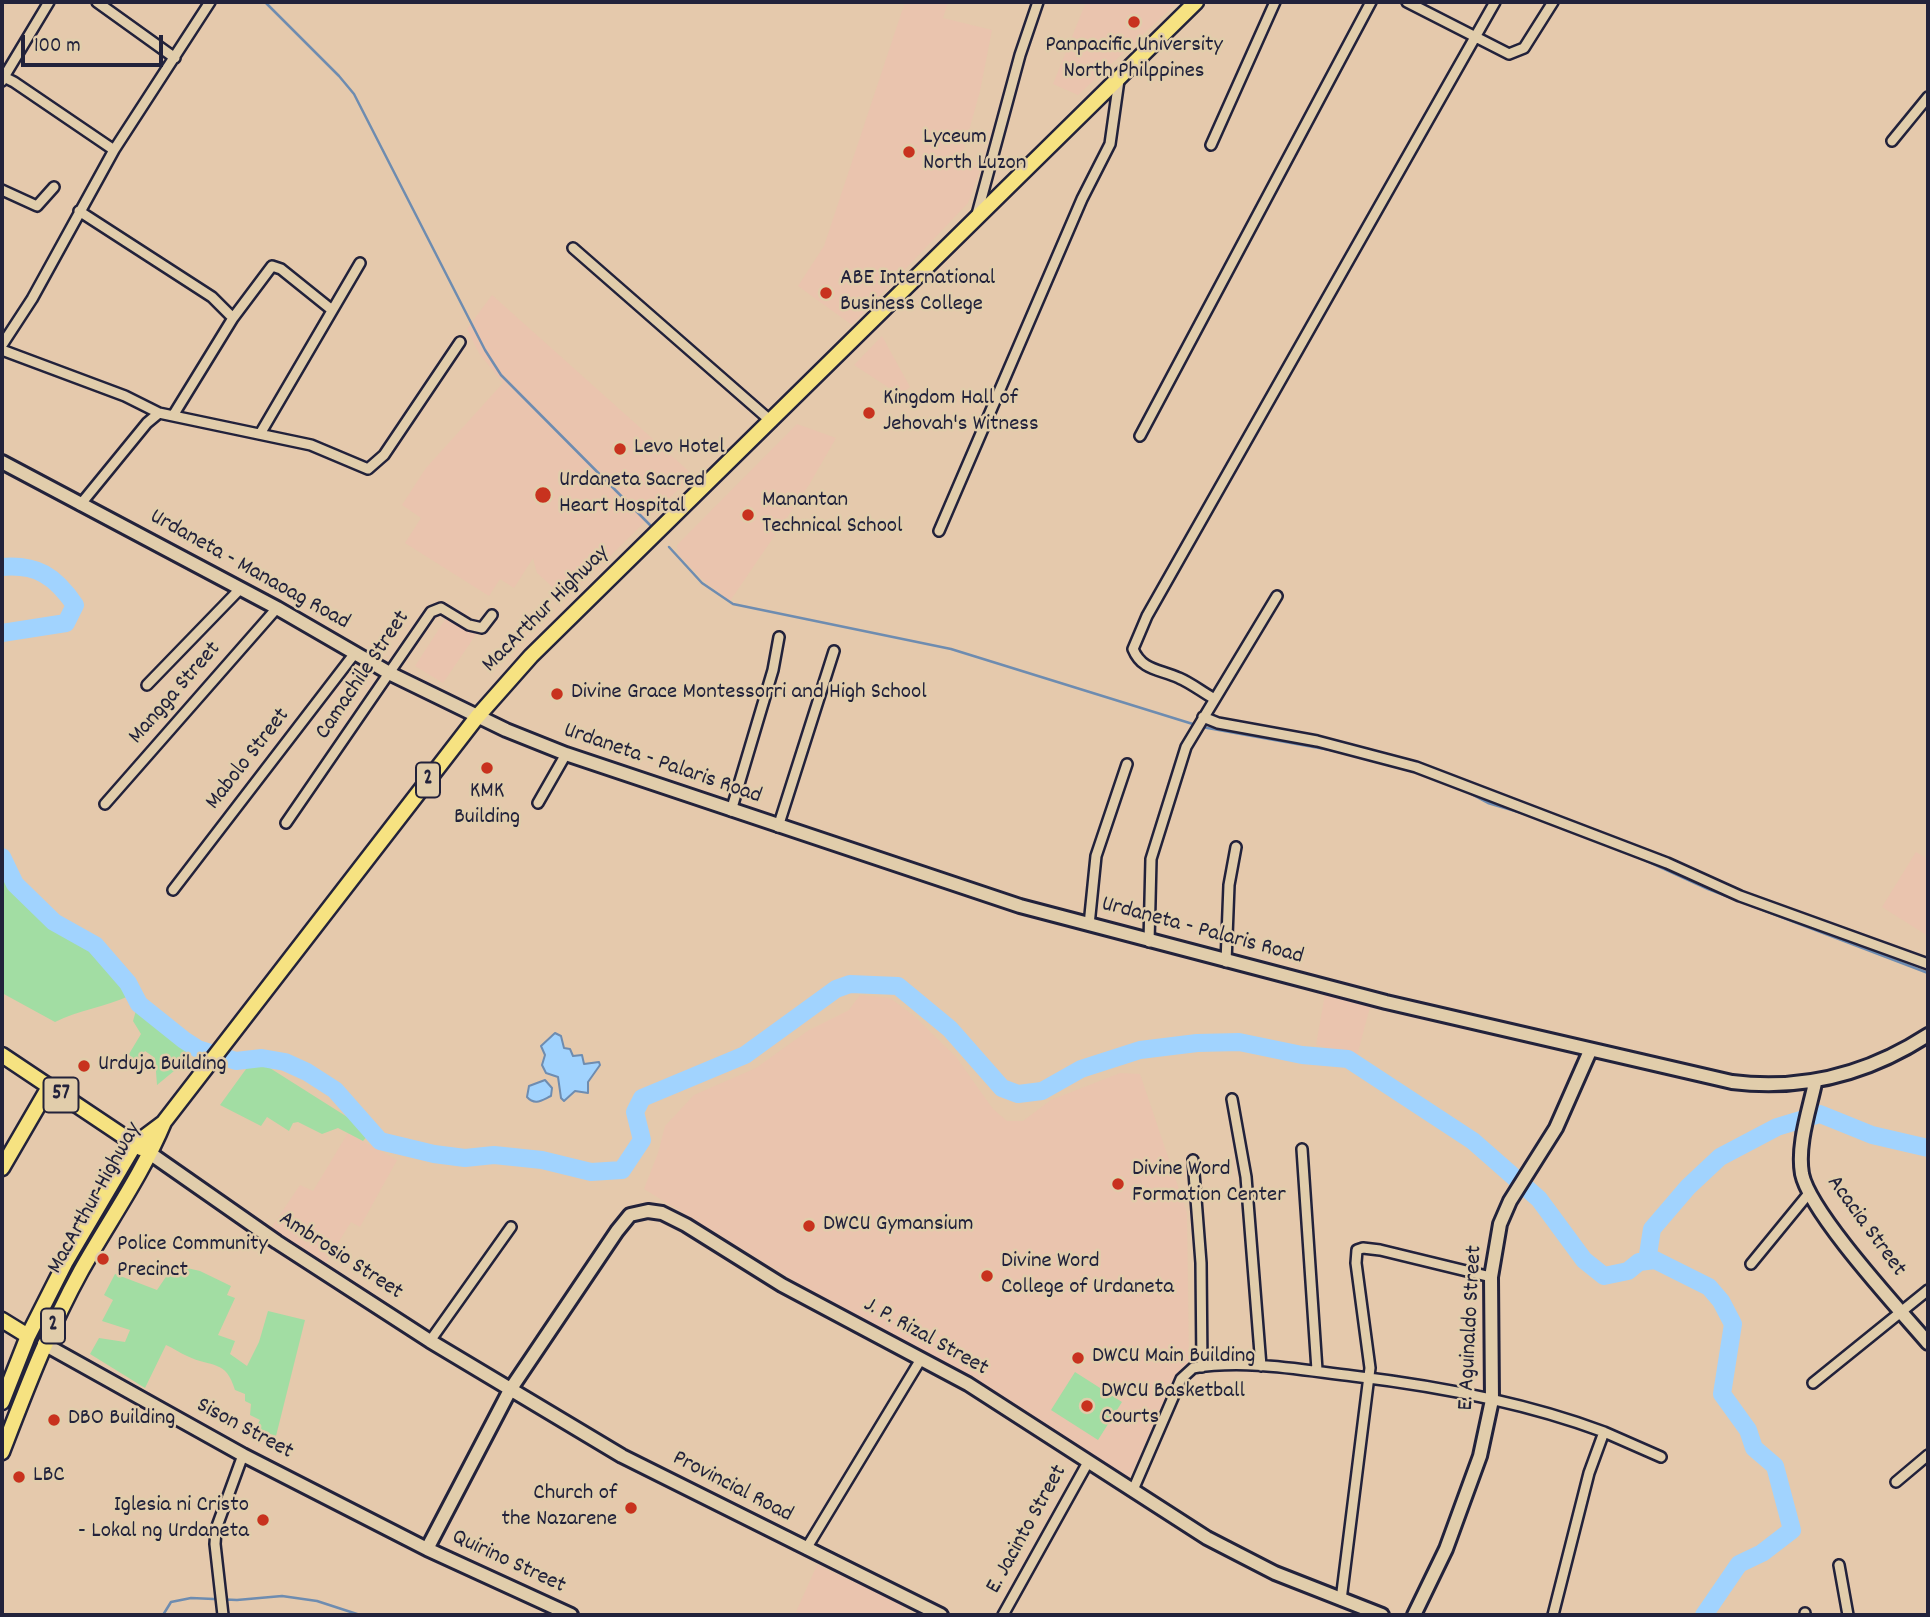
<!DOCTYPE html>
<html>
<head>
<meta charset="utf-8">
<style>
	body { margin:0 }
	#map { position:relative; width:1930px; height:1617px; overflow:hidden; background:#e5c9ac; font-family:Dekko,sans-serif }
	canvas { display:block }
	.frame { position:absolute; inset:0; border:4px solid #22223b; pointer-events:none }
	.scale { position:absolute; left:21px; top:35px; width:142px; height:32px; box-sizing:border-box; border:4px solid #22223b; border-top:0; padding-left:9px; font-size:21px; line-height:24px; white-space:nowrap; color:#22223b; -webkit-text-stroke:5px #e1cdab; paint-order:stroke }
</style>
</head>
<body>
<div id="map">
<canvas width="1930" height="1617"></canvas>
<div class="frame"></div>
<div class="scale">100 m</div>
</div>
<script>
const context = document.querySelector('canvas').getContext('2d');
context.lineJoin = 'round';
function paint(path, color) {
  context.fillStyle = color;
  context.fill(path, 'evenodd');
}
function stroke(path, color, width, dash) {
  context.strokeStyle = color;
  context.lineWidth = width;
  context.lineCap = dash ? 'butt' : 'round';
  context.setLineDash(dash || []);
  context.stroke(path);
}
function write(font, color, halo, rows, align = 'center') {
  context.font = font + ' Dekko,sans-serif';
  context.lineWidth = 5;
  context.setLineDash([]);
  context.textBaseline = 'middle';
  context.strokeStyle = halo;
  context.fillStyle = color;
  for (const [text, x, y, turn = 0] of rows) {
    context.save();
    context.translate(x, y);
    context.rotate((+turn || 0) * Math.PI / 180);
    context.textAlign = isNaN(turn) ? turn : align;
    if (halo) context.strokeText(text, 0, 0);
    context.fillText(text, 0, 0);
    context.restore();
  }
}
const built = new Path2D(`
	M905,2H948L943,18L992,30L980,91L960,163L981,168L968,203L852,325L798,286L824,246Z
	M1086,2H1178L1078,95L1053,84Z
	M492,295L693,475L566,599L537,573L533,558L514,588L500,579L489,596L405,543L421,518L402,505L426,468L503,383L479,353L467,329Z
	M882,336L910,387L900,395L854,365Z
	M797,424L836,438L809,485L730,601L706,583L678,554L677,545Z
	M448,615L477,633L443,683L415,666Z
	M1916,852L1928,859V936L1882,907Z
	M1325,994L1371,1003L1357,1056L1316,1045Z
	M860,995L890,998L914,1016L956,1057L993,1109L1007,1121H1023L1051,1100L1120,1073L1140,1074L1187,1213L1189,1360L1176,1375L1128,1481L926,1351L890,1339L644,1189L658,1153L665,1126L694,1095L756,1068L809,1030L849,1010Z
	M348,1133L397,1160L360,1227L351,1222L325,1264L271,1228L300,1185L313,1191Z
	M817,1565L903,1605L897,1615H803L796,1612Z`);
const green = new Path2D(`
	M2,865L8,878L52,922L87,942L102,956L129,996C105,1007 78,1010 55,1022L2,993Z
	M137,1007L191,1048L174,1071L157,1085L155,1058L145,1051L136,1064L129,1054L141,1034L133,1021Z
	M254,1058L371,1132L363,1141L338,1128L322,1134L298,1122L293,1123L289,1131L267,1117L261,1126L220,1105Z
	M174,1265L200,1271L231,1286L227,1295L235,1298L218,1335L235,1341L230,1354L247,1366L259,1342L268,1311L305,1320L276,1436L255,1429L260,1420L250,1415L251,1404L245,1401V1394L235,1390C226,1359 212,1368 187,1356C180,1353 173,1348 166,1345L145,1388L90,1354L99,1338L125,1342L130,1330L102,1321L113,1300L104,1295L115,1274L157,1290Z
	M1075,1372L1122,1402L1098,1440L1051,1410Z`);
const water = new Path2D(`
	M555,1033L561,1036L564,1048L570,1049L573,1056L582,1055L584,1064L599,1062L600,1065L588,1082V1093L575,1091L564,1101L561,1098L558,1077L546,1073L542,1065L545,1055L541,1046Z
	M545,1080L552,1088L551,1096C542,1100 535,1106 527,1097L529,1086Z`);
const stream = new Path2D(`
	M265,2L339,76L354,94L485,350L501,375L650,525
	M669,547L702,583L733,604L951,649L1196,725
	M1202,727L1347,753
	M1460,788L1488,803L1532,816
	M1636,856L1708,889L1928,973
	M1795,1152L1796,1122
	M163,1615L171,1602L191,1598L237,1600L282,1596L317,1601L360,1615`);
const river = new Path2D(`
	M2,567C37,564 55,576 75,605L66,623L2,633
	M2,857L15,884L54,922L95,945L128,983L139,1004L184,1040L198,1049L236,1061L262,1058L285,1062L307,1072L335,1090L380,1141L434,1154L465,1158L494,1155L542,1160L591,1172L622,1170L642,1140L635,1112L642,1098L745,1055L836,989L850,984L898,986L950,1029L1002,1088L1018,1094L1042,1091L1081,1069L1140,1050L1197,1043L1239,1042L1302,1055L1348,1059L1473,1141L1539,1199L1584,1260L1604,1276L1628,1271L1639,1262L1655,1260L1709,1287L1721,1301L1733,1324L1722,1394L1748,1430L1754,1448L1775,1466L1792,1530L1762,1553L1739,1564L1704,1615
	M1647,1261L1652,1229L1688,1187L1720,1157L1777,1127L1820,1114L1872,1135L1928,1148`);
const street = new Path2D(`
	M97,2L175,58
	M1407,2L1509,54L1524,48L1553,2
	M4,77L49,2
	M2,81L4,77L14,82L114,150L32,299L2,345
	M1892,141L1928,97
	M1211,145L1275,2
	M114,150L210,2
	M2,190L37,206L54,187
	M79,211L212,297L233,318
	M976,218L1020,55L1038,2
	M573,248L772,422
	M2,350L125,396L159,413L311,445L368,469L384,455L460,342
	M174,414L233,318L272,266L281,269L332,310
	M260,434L360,263
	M1140,436L1371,2
	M80,505L147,423L159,413
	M939,531L1082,199L1110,144L1119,80
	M147,685L240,589
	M1213,698C1202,692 1191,683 1179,678C1160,669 1142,671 1133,649L1147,616L1495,2
	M1203,717L1218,723L1317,741L1416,767L1667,863L1740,896L1928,964
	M538,803L566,754
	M105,804L277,608
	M731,811L773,670L779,637
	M286,823L431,612L441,608L469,625L482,628L492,615
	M778,827L834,651
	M173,890L355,653
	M1089,925L1096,856L1127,764
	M1149,942L1151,859L1186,747L1277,596
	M1226,962L1229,885L1236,847
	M1232,1099L1246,1177L1261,1366
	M1302,1149L1317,1370
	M1193,1160L1201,1263L1202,1367
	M1751,1264L1810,1192
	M430,1341L511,1227
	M1813,1383L1928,1290
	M1604,1432L1661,1457
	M1896,1482L1928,1455
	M1133,1490L1181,1379L1193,1368C1245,1359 1301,1370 1353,1376C1437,1386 1524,1402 1604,1432L1589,1473L1553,1615
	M806,1549L921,1359
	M1839,1565L1848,1615
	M1341,1600L1370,1368L1356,1263L1357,1250L1363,1248L1380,1250L1491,1277
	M1805,1613V1615
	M223,1615L215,1544L216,1529L243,1455
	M1003,1615L1087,1464`);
const secondary = new Path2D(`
	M2,462L277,608L391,674L506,730L566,754L1020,906L1386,1002L1732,1082C1804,1091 1868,1074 1928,1035
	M1815,1083C1809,1111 1797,1145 1802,1174C1810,1213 1899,1309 1928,1343
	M151,1154L277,1242L430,1341L622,1456L941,1615
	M44,1344L243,1455L427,1549L571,1615
	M427,1549L510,1390L617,1231L630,1215L648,1211L662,1213L686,1225L782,1285L968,1384L1207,1538L1275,1573L1382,1615
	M1414,1615L1446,1549L1480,1456L1492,1400L1491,1277L1500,1224L1510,1201L1556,1128L1590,1051`);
const primary = new Path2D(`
	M2,1055L141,1148
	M2,1168L49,1087
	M2,1320L28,1336
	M2,1402L28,1336L65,1263L135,1144L163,1123
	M2,1452C26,1390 49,1329 81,1271C109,1221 142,1175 164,1122L477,717L531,656L1196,2`);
const markers = [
	[1134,22,7,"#c8321e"],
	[909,152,7,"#c8321e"],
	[826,293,7,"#c8321e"],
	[869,413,7,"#c8321e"],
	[620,449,7,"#c8321e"],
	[543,495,9,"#c8321e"],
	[748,515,7,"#c8321e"],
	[557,694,7,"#c8321e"],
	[487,768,7,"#c8321e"],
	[84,1066,7,"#c8321e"],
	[1118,1184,7,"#c8321e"],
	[809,1226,7,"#c8321e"],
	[103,1259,7,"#c8321e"],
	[987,1276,7,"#c8321e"],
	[1078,1358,7,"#c8321e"],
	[1087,1406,7,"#c8321e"],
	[54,1420,7,"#c8321e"],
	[19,1477,7,"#c8321e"],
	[631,1508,7,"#c8321e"],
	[263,1520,7,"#c8321e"]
];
const shields = [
	[428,780,24],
	[61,1095,35],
	[53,1326,24]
];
const shieldNames = [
	["2",428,780],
	["57",61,1095],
	["2",53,1326]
];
const poiNames = [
	["Panpacific University",1134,47,"center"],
	["North Philppines",1134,73,"center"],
	["Lyceum",923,139],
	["North Luzon",923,165],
	["ABE International",840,280],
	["Business College",840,306],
	["Kingdom Hall of",883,400],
	["Jehovah's Witness",883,426],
	["Levo Hotel",634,449],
	["Urdaneta Sacred",559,482],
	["Heart Hospital",559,508],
	["Manantan",762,502],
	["Technical School",762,528],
	["Divine Grace Montessorri and High School",571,694],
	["KMK",487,793,"center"],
	["Building",487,819,"center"],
	["Urduja Building",98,1066],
	["Divine Word",1132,1171],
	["Formation Center",1132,1197],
	["DWCU Gymansium",823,1226],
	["Police Community",117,1246],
	["Precinct",117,1272],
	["Divine Word",1001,1263],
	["College of Urdaneta",1001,1289],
	["DWCU Main Building",1092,1358],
	["DWCU Basketball",1101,1393],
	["Courts",1101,1419],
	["DBO Building",68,1420],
	["LBC",33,1477],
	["Church of",617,1495,"right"],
	["the Nazarene",617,1521,"right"],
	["Iglesia ni Cristo",249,1507,"right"],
	["- Lokal ng Urdaneta",249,1533,"right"]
];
const streetNames = [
	["Urdaneta - Manaoag Road",249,571,29],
	["MacArthur Highway",547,610,-45],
	["Camachile Street",364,676,-56],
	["Mangga Street",176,694,-49],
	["Mabolo Street",249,760,-52],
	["Urdaneta - Palaris Road",662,765,19],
	["Urdaneta - Palaris Road",1202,932,15],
	["MacArthur Highway",96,1199,-61],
	["Acacia Street",1865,1227,54],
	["Ambrosio Street",340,1257,33],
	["E. Aguinaldo Street",1472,1328,-87],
	["J. P. Rizal Street",925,1338,29],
	["Sison Street",244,1430,28],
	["Provincial Road",732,1488,27],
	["E. Jacinto Street",1028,1530,-61],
	["Quirino Street",508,1563,25]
];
paint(built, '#eac4ae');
paint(green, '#a2dda3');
paint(water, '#a1d3fe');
stroke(water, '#6e8cb0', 2);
stroke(stream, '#6e8cb0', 2.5);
stroke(river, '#a1d3fe', 18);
stroke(street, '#22223b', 14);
stroke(secondary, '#22223b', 18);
stroke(primary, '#22223b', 19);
stroke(street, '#e1cdab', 9);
stroke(secondary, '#e1cdab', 12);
stroke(primary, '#f6e281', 14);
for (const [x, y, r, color] of markers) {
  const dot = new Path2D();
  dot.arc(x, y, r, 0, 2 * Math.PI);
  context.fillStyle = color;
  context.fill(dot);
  stroke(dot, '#e1cdab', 2.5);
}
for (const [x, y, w] of shields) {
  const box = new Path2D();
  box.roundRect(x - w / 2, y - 17.5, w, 35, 5);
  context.fillStyle = '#e1cdab';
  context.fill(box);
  stroke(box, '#22223b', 2);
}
write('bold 21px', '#22223b', null, shieldNames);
write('23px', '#22223b', '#e1cdab', poiNames, 'left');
write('23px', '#22223b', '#e1cdab', streetNames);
</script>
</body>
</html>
